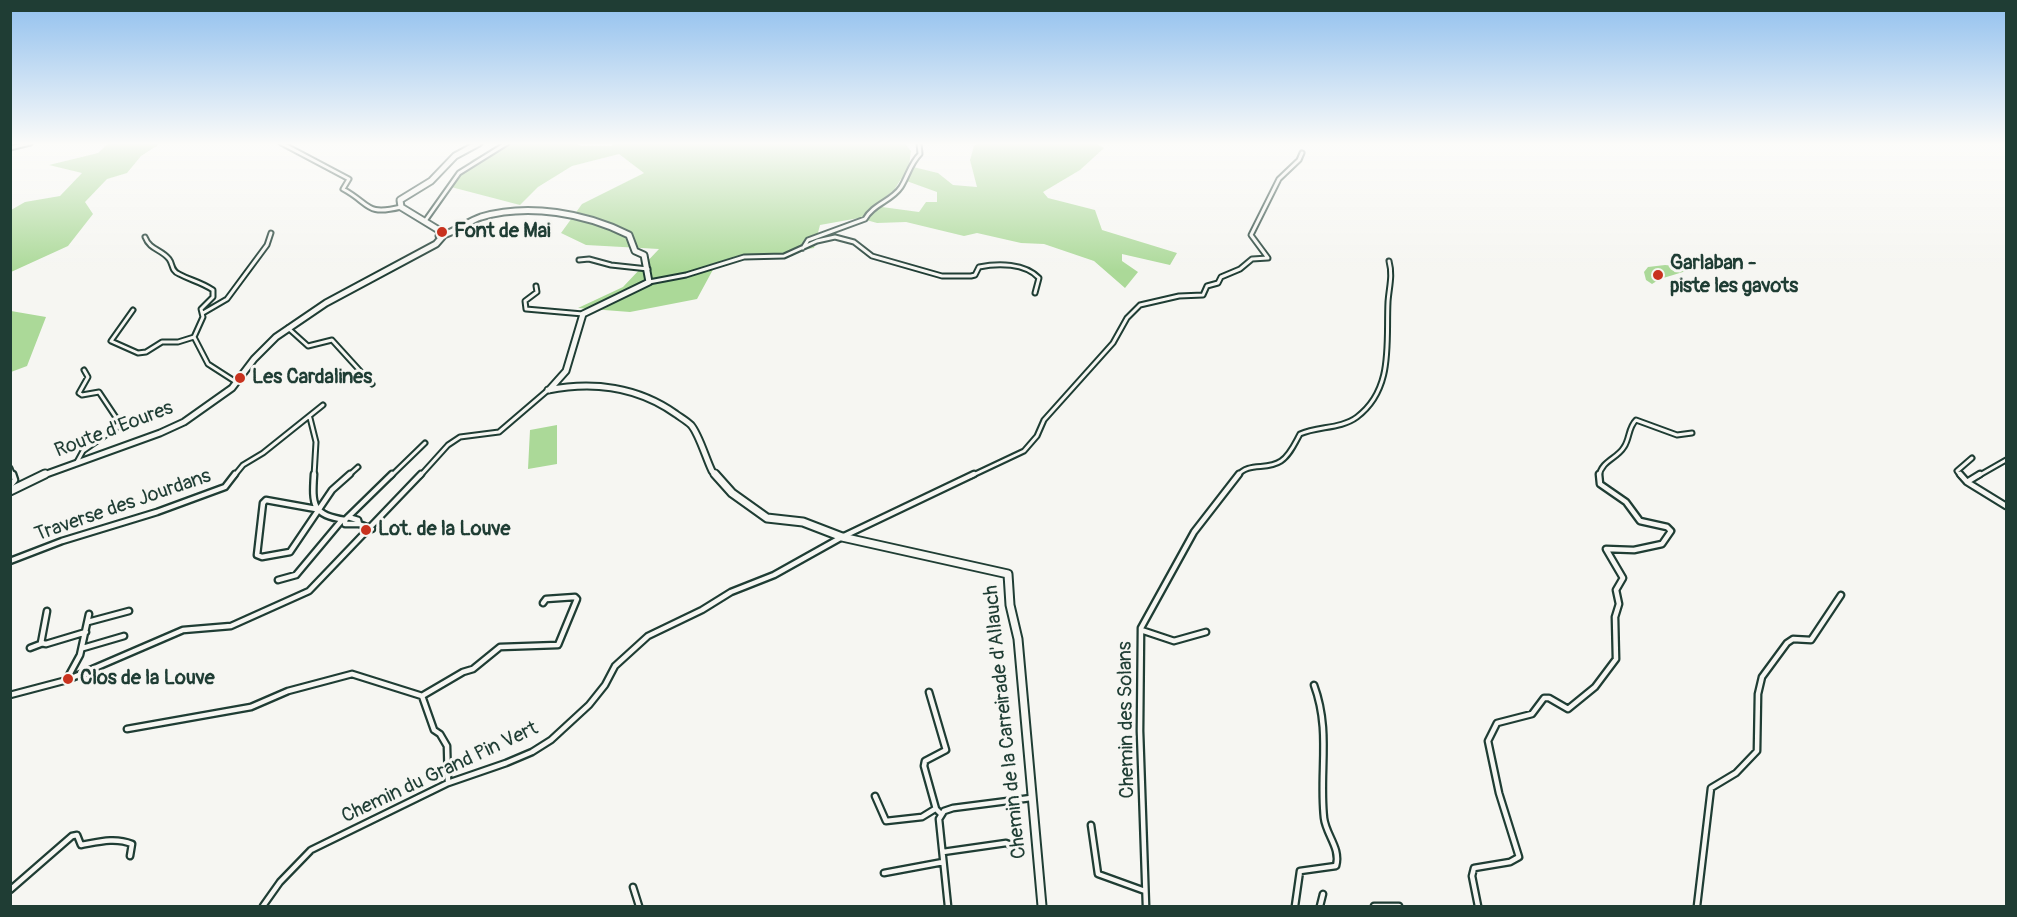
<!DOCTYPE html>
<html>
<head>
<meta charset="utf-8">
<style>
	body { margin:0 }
	#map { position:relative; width:2017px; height:917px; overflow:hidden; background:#f6f6f2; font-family:Pangolin,sans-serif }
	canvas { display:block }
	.frame { position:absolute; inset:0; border:12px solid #1f3d34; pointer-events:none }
</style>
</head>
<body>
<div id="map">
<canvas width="2017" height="917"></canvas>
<div class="frame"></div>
</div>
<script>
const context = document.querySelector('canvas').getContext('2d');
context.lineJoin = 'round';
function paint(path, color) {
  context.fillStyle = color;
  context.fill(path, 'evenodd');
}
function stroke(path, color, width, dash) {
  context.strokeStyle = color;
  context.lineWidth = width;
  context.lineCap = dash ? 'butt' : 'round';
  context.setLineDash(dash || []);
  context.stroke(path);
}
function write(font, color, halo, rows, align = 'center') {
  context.font = font + ' Pangolin,sans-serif';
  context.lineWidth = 6;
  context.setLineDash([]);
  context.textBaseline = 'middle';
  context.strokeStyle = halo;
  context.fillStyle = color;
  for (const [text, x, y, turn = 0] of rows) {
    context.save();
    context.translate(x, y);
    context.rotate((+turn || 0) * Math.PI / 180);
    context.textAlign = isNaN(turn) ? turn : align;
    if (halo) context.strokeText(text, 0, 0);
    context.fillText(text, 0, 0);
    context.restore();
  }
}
const green = new Path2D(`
	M109,143H161L141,156L127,173L107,179L85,202L93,214L68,246L11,272V210L25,202L60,196L82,173L49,165L98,153Z
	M506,143H574L581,146H612L613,143H904L911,151L909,166L938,173L953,185L977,187L970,160L974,146L979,143H1094L1104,148L1080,170L1043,192L1048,198L1095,210L1102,230L1177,253L1170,265L1122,254V261L1138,272L1125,288L1094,261L1044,244L1021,243L977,233L964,236L906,222L877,223L859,218L820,225L814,248L716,264L697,299L630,312L578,308L623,287L659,249L586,245L561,233L582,204L644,173L619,154L572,166L538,187L520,205L451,187L472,160ZM901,179L937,192V202H926L919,212L882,207L869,210L894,190Z
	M1665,265L1696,268L1660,279L1652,284L1646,280L1644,272L1648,267Z
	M11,311L46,317L27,366L11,372Z
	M557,425V464L528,469L530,430Z`);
const streetFar1 = new Path2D(`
	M281,143L349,179L343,189C371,204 365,216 401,207
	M10,148L30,143
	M425,221L459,173L507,143
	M145,237C150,250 161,249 169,259C173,264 171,271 179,274C192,281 199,281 213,290V297L201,309L203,317L194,337L208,364L236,382
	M803,248L808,240L865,219C873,204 892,201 901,187C908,176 910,164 920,154L919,143
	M579,260L589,259L611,265L648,269
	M649,282L686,275L744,257L784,256L817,241L835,237L854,242L872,256L942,276H971L975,275L979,267C998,263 1025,263 1039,278L1035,293
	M536,286L537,292L525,301L526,309L583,314
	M133,310L111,341L138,353L146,352L162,342H178L194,337
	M203,313L227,299L267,245L271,233
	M288,328L308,346L332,340L372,384
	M310,418L316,442L314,476
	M77,462L83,451L119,426V422L99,392L82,395L79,393L88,377L84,370
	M10,468L13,476
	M234,476L243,465L263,453L323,405
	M348,476L358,467
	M391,476L425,443
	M420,476L448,445L460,437L499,432L548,390
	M971,476L1024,451L1037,436L1044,420L1113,343L1127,318L1140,305L1179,296L1203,295L1207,286L1218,283L1221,277L1240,269L1252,259L1268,258L1251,235L1279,179L1299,160L1302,153
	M1237,476C1249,461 1266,471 1281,461C1290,455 1295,443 1300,434C1318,426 1341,429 1357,417C1394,389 1386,343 1388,302C1389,287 1393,276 1389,261
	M1599,476C1602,460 1617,459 1624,447C1630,438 1628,428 1636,420L1677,435L1692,433
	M1961,476L1957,471L1972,458
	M1978,476L2006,460`);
const street = new Path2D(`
	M314,474C312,505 312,515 345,520
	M1960,474L1967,482
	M1980,474L1967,482L2006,506
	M10,486L15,480L13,474
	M316,509L266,500L263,503L257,555L262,557L290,552L332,490L350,474
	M348,517L358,520L359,524
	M372,529L359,524H345V520L392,474
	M10,561L62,541L157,512L225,487L235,474
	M278,580L296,575L342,520
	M47,611L41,643L46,644L86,632
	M88,622L129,611
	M1141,630L1174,641L1206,632
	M30,648L43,643
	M83,648L124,636
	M68,677L80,655L89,614
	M929,692L946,750L925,761L924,766L936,809L941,814
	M10,695L67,680L183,630L231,626L309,591L421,474
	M422,696L463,672L473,669L500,647L558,645L577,599L575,597L546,599L543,603
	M127,729L251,707L288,691L352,674L422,696L434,730L440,734L447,746L448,783
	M875,796L886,821L922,817L935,809
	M1091,825L1098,874L1145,891
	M943,852L1006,843L1011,845
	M884,873L943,862
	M633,887L639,906
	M10,890L72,836L77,835L81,845C98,842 115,837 132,844L130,856
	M263,906L280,882L311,850L448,783L506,763L532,752L551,740L589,705L605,685L615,666L648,636L702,610L731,592L774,575L842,537L974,474
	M948,906L939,819L944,811L953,808L1031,798
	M1146,906L1140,731L1141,628L1194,532L1239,474
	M1295,906L1300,871L1336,866C1341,848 1326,835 1324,818C1319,771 1331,731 1314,685
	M1320,906L1323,894
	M1374,906H1399
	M1478,906L1472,876L1474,868L1510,862L1519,857L1499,793L1488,741L1497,723L1532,714L1544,698H1549L1568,709L1595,687L1616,659L1615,617L1619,604L1616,590L1623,578L1606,549L1634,550L1662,544L1671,531L1667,527L1640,521L1626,502L1600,484L1599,474
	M1697,906L1711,788L1736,773L1757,751L1758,694L1762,677L1787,643L1793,639L1811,640L1841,595`);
const secondaryFar1 = new Path2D(`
	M439,236C455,233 466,222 481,217C528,203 586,213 629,235L635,251L644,255L649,282L583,314L566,371L549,390
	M548,390C593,381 638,387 676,414C680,417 687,421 691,425C699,434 706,459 712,471L716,476
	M41,476L160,433L184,422L232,388L254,359L276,337L326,303L436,244L443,236L442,232L401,207L400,200L431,181L455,156L479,143`);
const secondary = new Path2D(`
	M715,474L732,493L767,518L803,522L842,537L1008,574L1010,605L1018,639L1042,906
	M10,491L45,474`);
const markers = [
	[442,232,6,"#c8321e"],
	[1658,275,6,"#c8321e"],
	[240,378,6,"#c8321e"],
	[366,530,6,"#c8321e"],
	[68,679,6,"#c8321e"]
];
const poiNames = [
	["Font de Mai",454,232],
	["Garlaban -",1670,264],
	["piste les gavots",1670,287],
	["Les Cardalines",252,378],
	["Lot. de la Louve",378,530],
	["Clos de la Louve",80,679]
];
const streetNames = [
	["Route d'Eoures",114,430,-21],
	["Traverse des Jourdans",123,506,-19],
	["Chemin des Solans",1127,720,-91],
	["Chemin de la Carreirade d'Allauch",1006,722,-96],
	["Chemin du Grand Pin Vert",440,773,-25]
];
paint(green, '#abd998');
stroke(streetFar1, '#1f3d34', 7);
stroke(street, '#1f3d34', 9);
stroke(secondaryFar1, '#1f3d34', 9);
stroke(secondary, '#1f3d34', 11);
stroke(streetFar1, '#f6f6f2', 3);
stroke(street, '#f6f6f2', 4.5);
stroke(secondaryFar1, '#f6f6f2', 5);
stroke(secondary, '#f6f6f2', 7);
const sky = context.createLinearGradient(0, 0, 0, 271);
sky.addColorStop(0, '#91c0ee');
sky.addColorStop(0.53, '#fbfbf9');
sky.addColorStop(1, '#fbfbf900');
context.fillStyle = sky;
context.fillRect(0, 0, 2017, 271);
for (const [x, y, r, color] of markers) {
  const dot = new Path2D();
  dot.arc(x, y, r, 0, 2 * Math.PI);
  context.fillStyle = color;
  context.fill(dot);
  stroke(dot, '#f6f6f2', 2);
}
write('bold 20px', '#1f3d34', '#f6f6f2', poiNames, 'left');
write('20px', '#1f3d34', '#f6f6f2', streetNames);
</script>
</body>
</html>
